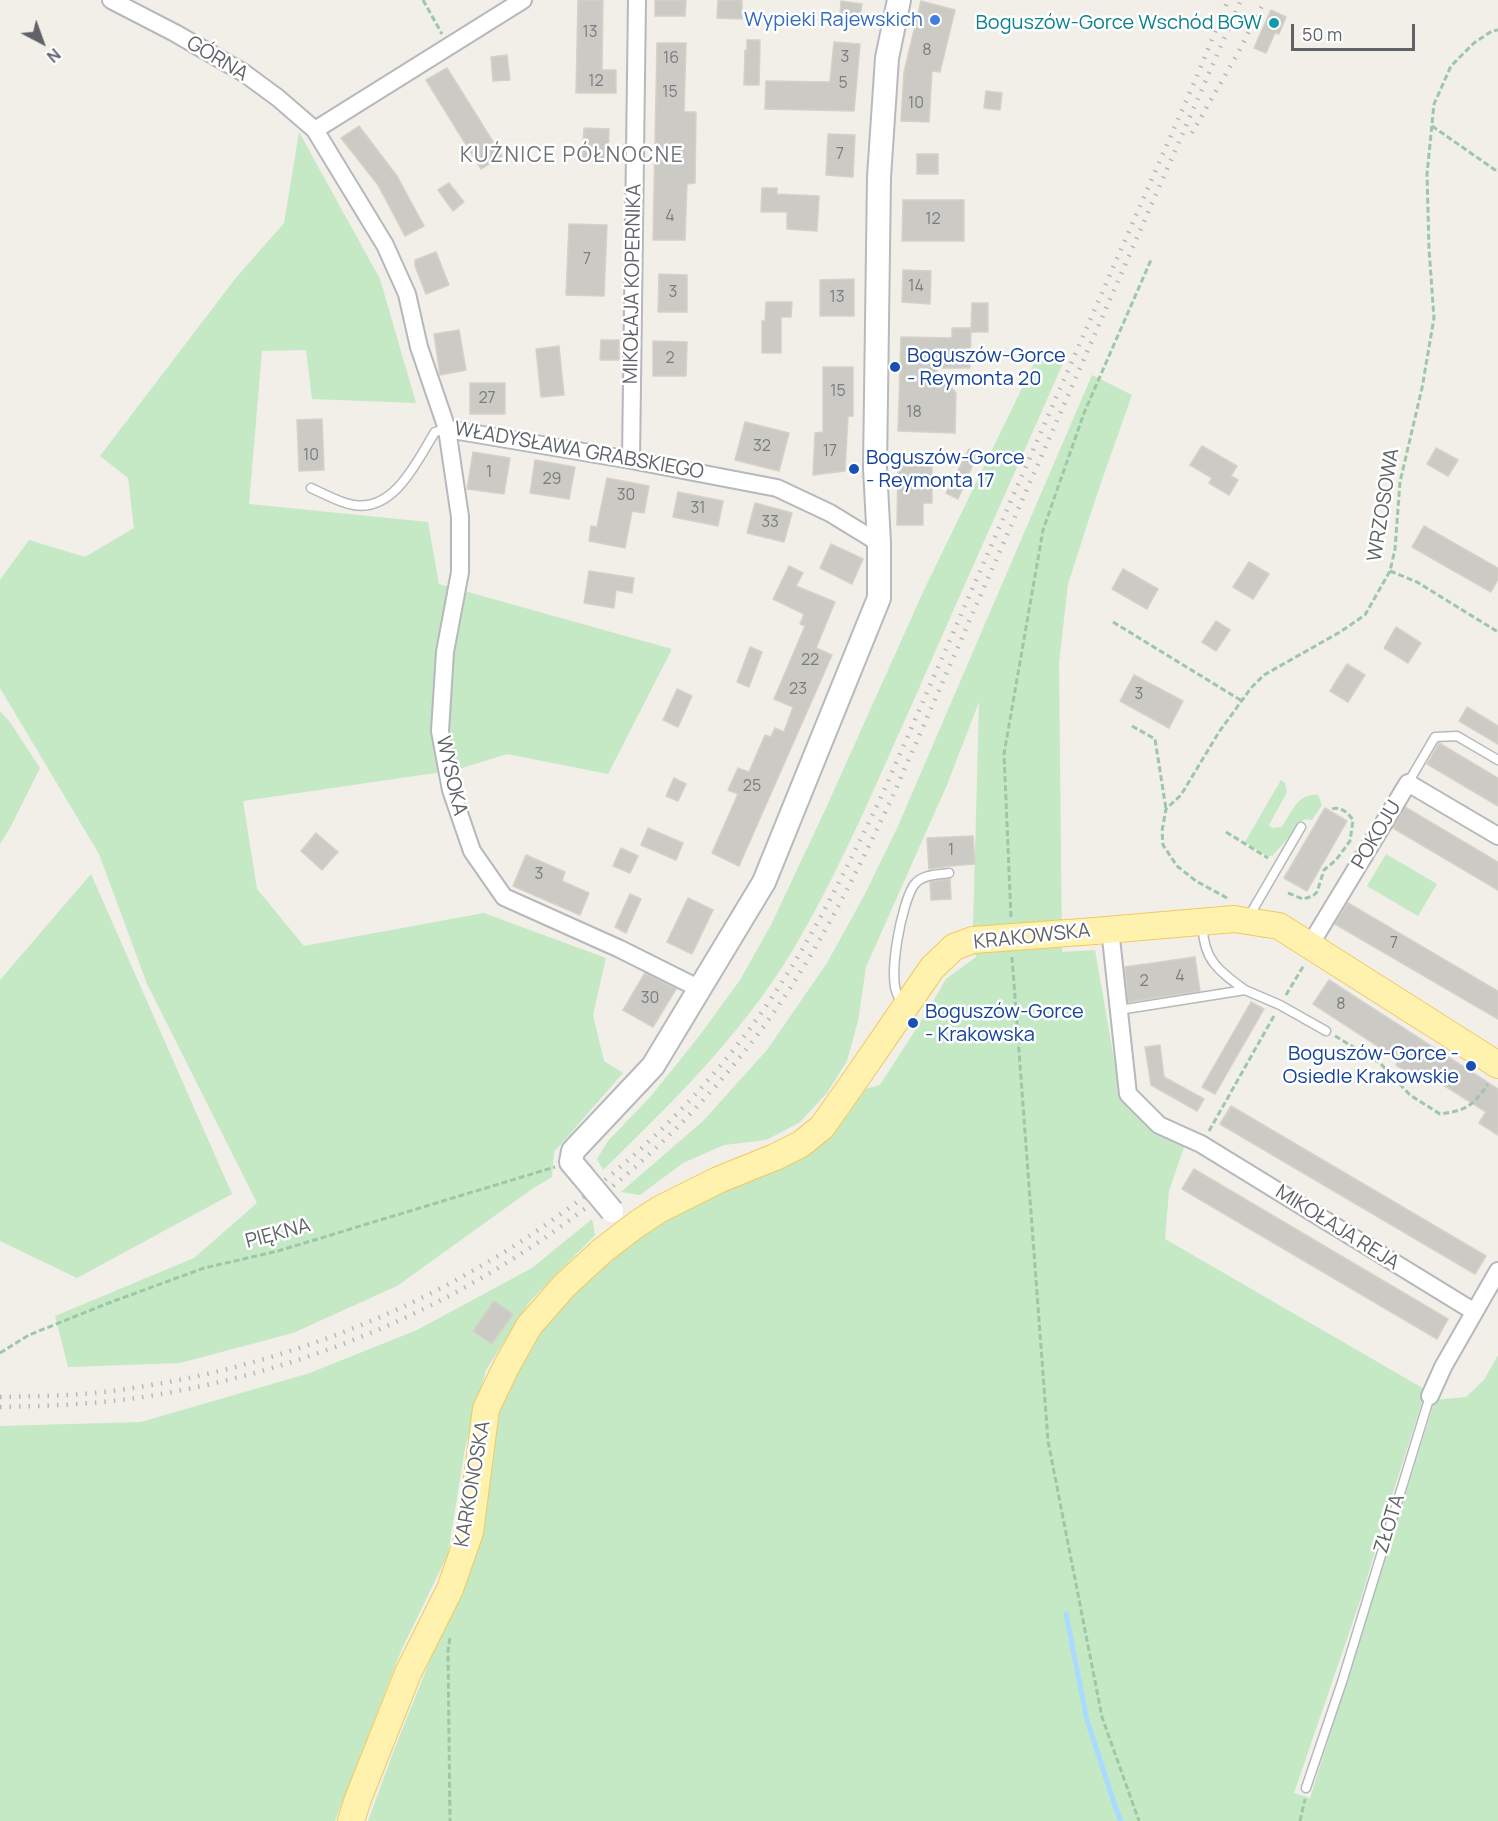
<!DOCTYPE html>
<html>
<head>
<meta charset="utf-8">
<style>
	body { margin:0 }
	#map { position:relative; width:1498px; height:1821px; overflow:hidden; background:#f1efe8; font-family:Manrope,sans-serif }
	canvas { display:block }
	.north { position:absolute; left:12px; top:12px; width:60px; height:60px; -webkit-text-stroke:4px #fff; paint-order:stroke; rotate:139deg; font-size:16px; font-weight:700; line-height:24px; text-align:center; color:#5f6368 }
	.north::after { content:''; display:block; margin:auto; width:21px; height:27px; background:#5f6368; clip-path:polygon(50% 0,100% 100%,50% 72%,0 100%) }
	.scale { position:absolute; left:1291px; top:24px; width:124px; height:27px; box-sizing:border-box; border:3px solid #5f6368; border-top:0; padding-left:8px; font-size:18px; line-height:21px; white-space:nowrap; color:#5f6368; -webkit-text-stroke:4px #fff; paint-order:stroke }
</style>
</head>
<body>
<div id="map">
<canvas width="1498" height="1821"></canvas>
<div class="north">N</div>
<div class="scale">50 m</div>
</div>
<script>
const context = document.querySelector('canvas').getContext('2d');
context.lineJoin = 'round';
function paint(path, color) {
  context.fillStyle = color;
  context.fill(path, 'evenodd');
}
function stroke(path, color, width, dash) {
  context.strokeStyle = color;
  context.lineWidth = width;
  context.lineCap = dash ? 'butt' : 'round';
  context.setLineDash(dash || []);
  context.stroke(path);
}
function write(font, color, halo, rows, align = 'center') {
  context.font = font + ' Manrope,sans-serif';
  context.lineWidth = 5;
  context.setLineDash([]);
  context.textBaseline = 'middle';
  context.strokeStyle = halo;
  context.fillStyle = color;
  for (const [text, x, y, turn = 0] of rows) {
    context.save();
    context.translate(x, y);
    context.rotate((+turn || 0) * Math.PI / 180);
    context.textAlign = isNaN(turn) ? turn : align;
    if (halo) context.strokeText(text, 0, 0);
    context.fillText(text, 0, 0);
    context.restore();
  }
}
const green = new Path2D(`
	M299,132L380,279L416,403L312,399L306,350L262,351L249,504L428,522L439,584L672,649L608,774L507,754L456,770L243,801L257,889L304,946L484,913L606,958L593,1015L604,1061L623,1073L554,1152L552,1177L532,1189L397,1286L293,1333L180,1363L68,1367L55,1316L194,1258L257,1203L147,984L99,854L0,688V580L29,540L85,557L134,528L128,478L100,456L235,279L284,223Z
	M1041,349L1064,361C1014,474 963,588 913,702C875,786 839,873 791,953C741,1035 672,1103 603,1170L597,1159L608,1141L651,1096L700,1035L740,980L771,925L826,808L924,590Z
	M1092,375L1132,395L1097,494L1068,584L1059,663L1062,952L1095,950L1121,1099L1156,1131L1184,1147L1169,1191L1165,1239L1426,1390L1387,1511L1362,1595L1294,1793L1310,1798L1435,1400L1466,1397L1484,1380L1498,1355V1821H368L394,1750L455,1598L496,1413L515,1373L540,1332L585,1280L663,1215L818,1146L848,1115L861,1090L880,1085L927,1012L946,979L976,957L973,927L979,702L947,785L866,967L858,1021L847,1061L827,1093L799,1123L766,1140L724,1145L683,1163L640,1195L621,1192L703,1121L767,1050L827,963L865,894L898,826Z
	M0,711L10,722L40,768L11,826L0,844Z
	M1281,780L1285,783L1287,792L1269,825L1271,828L1281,827C1292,814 1297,792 1318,795L1322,805L1312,820L1305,819L1298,823L1291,835L1272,856H1267L1245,842Z
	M1386,854L1437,884L1418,916L1367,886Z
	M91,874L232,1194L77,1278L0,1241V980Z
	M592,1219L595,1235L530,1301L486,1370L465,1448L448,1554L401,1651L335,1821H0V1426L141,1422L310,1373L417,1330L532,1268Z`);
const stream = new Path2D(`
	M1066,1614L1087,1720L1116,1809L1121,1821`);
const building = new Path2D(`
	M578,0H603L602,70H616V93H576Z
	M655,0H686L685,16H655Z
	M718,0H742V19L717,18Z
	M841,1L862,4L860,17L840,14Z
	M921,1L955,10L940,72L932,71L929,122L901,121L904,72Z
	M1271,10L1286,17L1279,34L1275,33L1266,53L1254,48Z
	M747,40H760L759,85H744L745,50H747Z
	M834,42L860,44L854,111L765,109L766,81L830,82Z
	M657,43H686L684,112H696L695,183L687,184L685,240H653Z
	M507,55L510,80L493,81L491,57Z
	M447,68L502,156L481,169L426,80Z
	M986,91L1002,93L1000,110L984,108Z
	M359,126L397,176L424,226L405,236L378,185L341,138Z
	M584,128L609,129L608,162L582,160Z
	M828,134L855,135L853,177L826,175Z
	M917,154H938V174H917Z
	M449,183L464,202L453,211L438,190Z
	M762,188H777V194L819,196L817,231L787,229V212H761Z
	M903,200H964V241H902Z
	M569,224L607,225L604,296L566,295Z
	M436,252L449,285L426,294L415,266V260Z
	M903,270L931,271L930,304L902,302Z
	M659,274L687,275V312H658Z
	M854,279V316H820V280Z
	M766,302H792L791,317H781V353H762V321H765Z
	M972,303H988V332H971Z
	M952,328H971L970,368H935L956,393L955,433L898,431L901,337L952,338Z
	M459,330L466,370L440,375L434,334Z
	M601,340H619V360H600Z
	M653,341L687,342L686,376H653Z
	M559,346L564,395L541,397L536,349Z
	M823,367H853V416H848L845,471L813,475L815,433L823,432Z
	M470,383H505V414H470Z
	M322,419L324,470L299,471L297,420Z
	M745,422L789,433L779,471L735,460Z
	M1202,446L1237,466L1231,476L1238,480L1229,495L1209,483L1212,478L1190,465Z
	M1436,448L1458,460L1448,476L1427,464Z
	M969,449L978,453L958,499L946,493Z
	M473,452L510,458L504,494L467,489Z
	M898,459H932V503H923V525H897Z
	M535,460L575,467L569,499L530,493Z
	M607,478L649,486L644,513L632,511L625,548L589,541L591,526L597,527Z
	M678,492L723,501L718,526L673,517Z
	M755,503L792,513L784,542L747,533Z
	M1424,526L1498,568V579L1491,592L1412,547Z
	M831,544L863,559L852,584L820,568Z
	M1249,562L1269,574L1253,599L1233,587Z
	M789,566L803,573L796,586L835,602L816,648L832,655L739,866L712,853L738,794L728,790L738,768L749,772L765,735L771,737L775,728L784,732L793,707L774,699L805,626L800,624L804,614L773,599Z
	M1123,569L1158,589L1147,609L1112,589Z
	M589,571L634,578L632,593L616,590L614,608L584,603Z
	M1216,621L1230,630L1216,651L1202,642Z
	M1396,627L1421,643L1408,663L1384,648Z
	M750,647L762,652L749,687L737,682Z
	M1347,664L1365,675L1348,702L1330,691Z
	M1134,675L1183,701L1169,728L1120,701Z
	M677,689L692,696L678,727L663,720Z
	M1467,707L1498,726V744L1459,721Z
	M1439,743L1498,778V806L1427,764Z
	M674,778L686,784L678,801L666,796Z
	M1405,807L1498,862V890L1393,828Z
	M1325,808L1347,821L1307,891L1284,878Z
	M648,828L683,843L676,860L641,845Z
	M316,833L338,852L322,870L301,851Z
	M973,836L975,864L950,866L929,869L927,838Z
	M621,848L638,856L630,873L613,866Z
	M526,855L565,872L562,881L589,893L580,915L513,886Z
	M950,879L951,899L931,900L930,882Z
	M630,894L641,899L626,933L615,927Z
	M688,898L713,910L692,954L667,942Z
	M1348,903L1498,991V1019L1335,924Z
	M1195,957L1200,991L1128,1002L1125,967Z
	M645,973L676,989L653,1027L623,1010Z
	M1329,980L1498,1089V1135L1479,1123L1486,1112L1437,1081L1436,1082L1423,1074L1419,1080L1396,1065L1399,1060L1313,1004Z
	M1251,1002L1264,1009L1215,1094L1202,1087Z
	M1160,1045L1164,1077L1204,1099L1197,1111L1151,1085L1145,1047Z
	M1231,1106L1486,1256L1475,1274L1220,1124Z
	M1194,1169L1448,1319L1437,1339L1182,1189Z
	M494,1301L513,1314L492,1344L473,1331Z`);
const path = new Path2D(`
	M423,0L442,34
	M1432,126L1498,172
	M1390,571L1417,582L1498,632
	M1113,622L1242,701
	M1132,726L1155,739L1166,809
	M1226,832L1268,858
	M1288,893L1303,899L1313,896L1317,892L1324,870L1336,860L1350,841L1353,820C1348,813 1341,806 1332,809
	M1227,898L1196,881L1177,866L1163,845L1162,831L1166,809L1181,795L1219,732L1251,688L1264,675L1340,632L1365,615L1390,571L1395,549L1400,482L1422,388L1434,318L1429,249L1427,174L1434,104L1451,66L1474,43L1492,31L1498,30
	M1011,917L1004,754L1043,530L1084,413L1151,260
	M1012,957L1048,1441L1102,1717L1139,1821
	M1286,995L1304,965
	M1335,1036L1380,1063L1410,1095L1440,1114C1468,1110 1472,1106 1488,1084
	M1209,1131L1275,1014
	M0,1353L29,1335L106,1304L204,1268L278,1251L555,1167
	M450,1638L448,1650L450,1821
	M1300,1821L1305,1799`);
const lane = new Path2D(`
	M311,488C325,494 339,503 354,505C395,512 418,459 435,432L447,429
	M1408,783L1435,737L1457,736L1498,760
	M1248,918L1301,827
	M1203,925C1202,959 1220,972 1245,990
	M905,1002C902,1000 899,998 898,996C887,977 902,902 914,885C922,874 937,875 949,873
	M1119,1010L1245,990L1280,1005L1326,1031
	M1306,1788L1342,1682L1430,1396`);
const street = new Path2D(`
	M111,0L175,33L244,73L278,98L315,130L385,245L407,294L419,347L447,429L460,517V572L445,652L440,731L451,790L472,851L504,897L620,949L700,989
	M315,130L523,0
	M447,429L631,460L777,488L830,513L879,543
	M631,460L637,0
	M1110,929L1128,1094L1159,1125L1201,1144L1473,1311
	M1310,945L1408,783L1498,836
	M1430,1396L1443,1367L1498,1271`);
const secondary = new Path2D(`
	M582,1175L571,1162L573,1151L653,1066L764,882L879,598V543L875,468L879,177L887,58L899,0`);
const primary = new Path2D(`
	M1095,931L1234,919L1279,926L1498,1065
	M351,1821L358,1799L408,1673L450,1589L470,1532L486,1409L506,1367L529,1326L564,1286L603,1250L637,1224L660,1209L718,1180L775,1157L801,1144L822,1127L860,1073L932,968L954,947L973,940`);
const rail = new Path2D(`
	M1192,133L1239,51L1265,0
	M0,1397C40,1396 80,1396 119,1390C368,1356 604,1227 754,1023C806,952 844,874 882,795L1197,76L1228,0
	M0,1407C52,1406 103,1404 155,1395C395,1355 615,1226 761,1030C814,959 853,880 891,800L1241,0`);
const secondaryBridge = new Path2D(`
	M582,1175L612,1211`);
const primaryBridge = new Path2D(`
	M973,940L1095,931`);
const markers = [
	[935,20,6,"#3f7fe0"],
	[1274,23,6,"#0f9aa8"],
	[895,367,6,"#1a4fb4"],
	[854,469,6,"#1a4fb4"],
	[913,1023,6,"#1a4fb4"],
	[1471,1066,6,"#1a4fb4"]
];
const numberNames = [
	["13",590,33],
	["8",927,51],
	["3",845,58],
	["16",671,59],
	["12",596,82],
	["5",843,84],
	["15",670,93],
	["10",916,104],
	["7",840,155],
	["4",670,217],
	["12",933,220],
	["7",587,260],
	["14",916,287],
	["3",673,293],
	["13",837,298],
	["2",670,359],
	["15",838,392],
	["27",487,399],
	["18",914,413],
	["32",762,447],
	["17",830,452],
	["10",311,456],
	["1",489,473],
	["29",552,480],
	["30",626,496],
	["31",698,509],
	["33",770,523],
	["22",810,661],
	["23",798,690],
	["3",1139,695],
	["25",752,787],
	["1",951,851],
	["3",539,875],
	["7",1394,944],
	["4",1180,977],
	["2",1144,982],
	["30",650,999],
	["8",1341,1005]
];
const shopNames = [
	["Wypieki Rajewskich",923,20]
];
const cultureNames = [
	["Boguszów-Gorce Wschód BGW",1262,23]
];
const streetNames = [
	["GÓRNA",217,59,31],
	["MIKOŁAJA KOPERNIKA",633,284,-89],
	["WŁADYSŁAWA GRABSKIEGO",579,451,10],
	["WRZOSOWA",1384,505,-81],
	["WYSOKA",451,776,77],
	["POKOJU",1377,835,-59],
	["KRAKOWSKA",1032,937,-6],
	["MIKOŁAJA REJA",1337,1228,32],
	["PIĘKNA",278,1234,-15],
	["KARKONOSKA",473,1484,-80],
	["ZŁOTA",1390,1524,-73]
];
const transitNames = [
	["Boguszów-Gorce",907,356],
	["- Reymonta 20",907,379],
	["Boguszów-Gorce",866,458],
	["- Reymonta 17",866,481],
	["Boguszów-Gorce",925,1012],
	["- Krakowska",925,1035],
	["Boguszów-Gorce -",1459,1054,"right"],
	["Osiedle Krakowskie",1459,1077,"right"]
];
const neighbourhoodNames = [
	["KUŹNICE PÓŁNOCNE",572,156]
];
paint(green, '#c5e8c5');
stroke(stream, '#aadaff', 5);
paint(building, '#cccac5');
stroke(building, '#d6d1c6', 1.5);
stroke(lane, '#b5b8bc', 11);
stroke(street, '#b5b8bc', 20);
stroke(secondary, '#b6babf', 26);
stroke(primary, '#f2c960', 28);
stroke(path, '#9cc7a9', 3, [6, 3]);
stroke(lane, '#fff', 8);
stroke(street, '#fff', 16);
stroke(secondary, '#fff', 22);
stroke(primary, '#fff2af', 26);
stroke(rail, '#b6b7b8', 4.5, [1.5, 8]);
stroke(secondaryBridge, '#b6babf', 26, []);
stroke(primaryBridge, '#f2c960', 28, []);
stroke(secondaryBridge, '#fff', 22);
stroke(primaryBridge, '#fff2af', 26);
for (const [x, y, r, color] of markers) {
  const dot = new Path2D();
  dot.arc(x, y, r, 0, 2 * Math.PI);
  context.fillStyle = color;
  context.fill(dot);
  stroke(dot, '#fff', 2);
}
write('16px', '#7a7d7f', null, numberNames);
write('20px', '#366cbe', '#fff', shopNames, 'right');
write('20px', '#0d838f', '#fff', cultureNames, 'right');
write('20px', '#5f6368', '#fff', streetNames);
write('20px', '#164399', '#fff', transitNames, 'left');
context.letterSpacing = '1.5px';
write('21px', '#70757a', '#fff', neighbourhoodNames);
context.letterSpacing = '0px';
</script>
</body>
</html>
